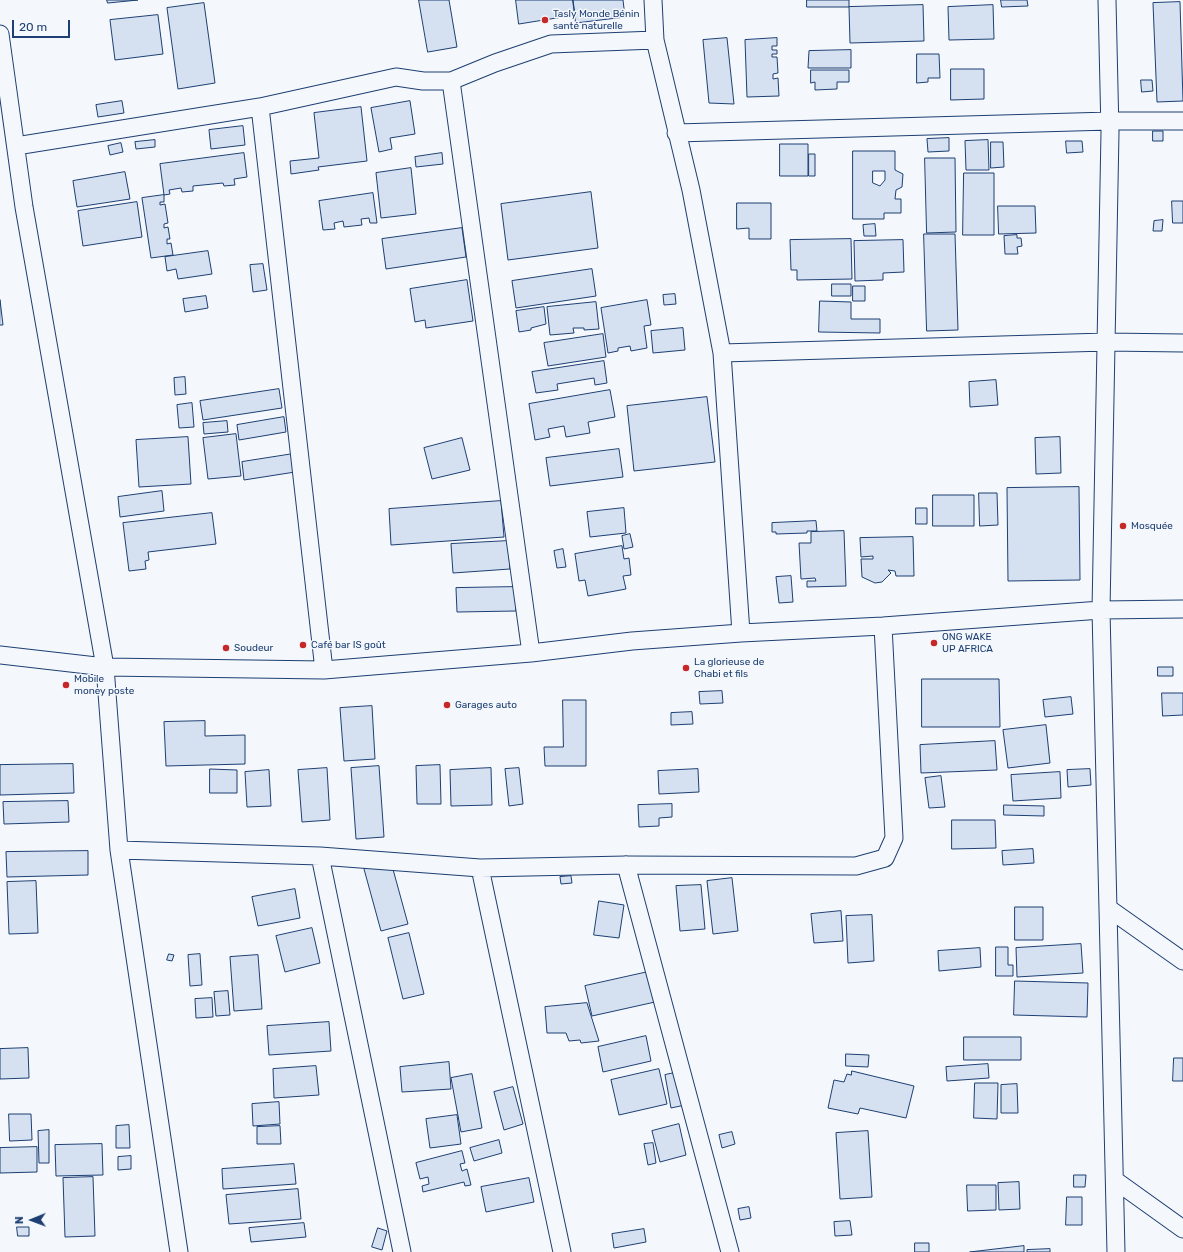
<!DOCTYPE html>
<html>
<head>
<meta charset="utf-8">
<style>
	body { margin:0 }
	#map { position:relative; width:1183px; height:1252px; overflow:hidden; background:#f4f7fb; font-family:Rubik,sans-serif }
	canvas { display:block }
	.north { position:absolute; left:12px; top:1200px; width:40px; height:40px; -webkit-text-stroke:3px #f4f7fb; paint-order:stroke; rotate:269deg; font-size:11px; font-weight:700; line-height:16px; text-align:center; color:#1d3f73 }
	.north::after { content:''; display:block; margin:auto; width:14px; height:18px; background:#1d3f73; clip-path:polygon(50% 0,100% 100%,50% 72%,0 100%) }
	.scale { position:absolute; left:12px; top:20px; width:58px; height:18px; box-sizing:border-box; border:2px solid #1d3f73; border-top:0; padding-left:5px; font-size:12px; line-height:14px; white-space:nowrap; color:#1d3f73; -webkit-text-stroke:3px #f4f7fb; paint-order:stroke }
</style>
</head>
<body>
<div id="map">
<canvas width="1183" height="1252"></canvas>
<div class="north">N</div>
<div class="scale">20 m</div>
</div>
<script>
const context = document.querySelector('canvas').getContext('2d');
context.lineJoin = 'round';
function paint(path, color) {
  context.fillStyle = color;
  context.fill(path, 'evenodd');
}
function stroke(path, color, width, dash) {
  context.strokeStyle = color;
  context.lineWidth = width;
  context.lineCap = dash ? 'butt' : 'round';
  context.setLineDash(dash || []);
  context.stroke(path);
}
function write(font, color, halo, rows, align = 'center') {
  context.font = font + ' Rubik,sans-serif';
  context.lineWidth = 3;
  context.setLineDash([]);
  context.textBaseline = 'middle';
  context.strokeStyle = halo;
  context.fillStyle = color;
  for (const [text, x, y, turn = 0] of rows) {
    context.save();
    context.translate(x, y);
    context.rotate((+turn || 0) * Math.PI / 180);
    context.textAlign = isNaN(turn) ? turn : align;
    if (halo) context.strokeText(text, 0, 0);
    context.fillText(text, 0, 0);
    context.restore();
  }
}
const building = new Path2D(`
	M107,0H138L108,3Z
	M419,0H449L457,47L428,52Z
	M516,0H573L575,15L519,24Z
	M573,0H623L625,17L576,23Z
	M807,0H849V7H807Z
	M1001,0H1027L1028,6L1002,7Z
	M1180,2L1183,101L1157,102L1153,3Z
	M204,3L215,83L178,89L167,8Z
	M923,5L924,41L850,43L849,7Z
	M993,5L994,39L949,40L948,7Z
	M158,15L163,54L115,60L110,20Z
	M727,38L734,104L709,103L703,40Z
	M777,38V46H772V50H777V54H772V57H777L778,73L773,74V79L778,78L779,96L747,97L745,40Z
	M851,50V68H808L809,51Z
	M917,54H939L940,78H928V82L917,83Z
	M951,69H984V99L951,100Z
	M811,70H849V82H837V89L815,90V82L811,83Z
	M1141,80H1152L1153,91L1142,92Z
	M122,101L124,113L98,117L96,105Z
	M410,101L415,134L390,138L392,149L379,152L371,108Z
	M361,107L367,161L318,167L319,170L291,174L290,161L319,158L314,113Z
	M243,126L245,145L211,149L209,130Z
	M1153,131H1163V141H1153Z
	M949,138V151L928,152L927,139Z
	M155,140V147L136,149L135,142Z
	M988,140L989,170H966L965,141Z
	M1066,141H1082L1083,152L1067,153Z
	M991,142H1003L1004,167L991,168Z
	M121,143L123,152L110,155L108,146Z
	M780,144H808V176H780Z
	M853,151H895V170L903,174L902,187L896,190L895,199H901V213H884V219H853ZM873,171H885V180L880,186L873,183Z
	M244,153L247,177L234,179L235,185L224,186L223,183L193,186V191L182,192L181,188L169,190L170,194L164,195L160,164Z
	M442,153L443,164L416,167L415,157Z
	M809,154H815V176H809Z
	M925,158H955L956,232L927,233Z
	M411,168L416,214L381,218L376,173Z
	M125,172L130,199L77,207L73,181Z
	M964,173H994V235H963Z
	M591,192L598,248L508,260L501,204Z
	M373,193L377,223H370L369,218L361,219L362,225L344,227L343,221L334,223L335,229L323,230L319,201Z
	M164,195V202H160V205L165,204L168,223L164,224V228L168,227L170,239H167V244L171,243L173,255L151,258L142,198Z
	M1172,201H1183V223H1173Z
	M137,202L142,237L83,246L78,211Z
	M737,203H771V239H749V228L737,229Z
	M998,206H1035L1036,233L999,234Z
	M1163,220L1162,231H1153L1154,221Z
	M875,224L876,236H864L863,225Z
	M462,228L466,257L386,269L382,239Z
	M924,234H955L958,330L927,331Z
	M1017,235V238H1021L1022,246L1017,247L1018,254H1005L1004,236Z
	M851,239L852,279L797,280V270H791L790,240Z
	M903,240L904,272L883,273V280L855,281L854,241Z
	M208,251L212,274L178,279L176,269L167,271L165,257Z
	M263,264L267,290L253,292L250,265Z
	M592,269L596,296L516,308L512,281Z
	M467,280L473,321L426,328L425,320L415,322L410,289Z
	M832,284H851V296H832Z
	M853,286H865V301H853Z
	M675,294L676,304L664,305L663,295Z
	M206,296L208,308L185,312L183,299Z
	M0,300L3,325H0Z
	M647,300L651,325L644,326L647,348L631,351L630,346L618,348V351L608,353L601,308Z
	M820,301L851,302V319H880V333L819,332Z
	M596,302L599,329L584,330V328H573L574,333L550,335L547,307Z
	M544,307L546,324L531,328V330L519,332L516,311Z
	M683,328L685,350L653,353L651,331Z
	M603,334L606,357L548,366L544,343Z
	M604,361L607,383L595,385L594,378L557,384L558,390L536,393L532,372Z
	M185,377L186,394L175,395L174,378Z
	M996,380L998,405L970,407L969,382Z
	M279,389L282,408L203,420L200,401Z
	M610,390L615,417L588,422L590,433L566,437L564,426L548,429L550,437L535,440L529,404Z
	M707,397L715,462L634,471L627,406Z
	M192,403L194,427L179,428L177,405Z
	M284,417L286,432L239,440L237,425Z
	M227,421L228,432L204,434L203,423Z
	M236,434L241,476L208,479L203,438Z
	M188,437L191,484L139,487L136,440Z
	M1060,437L1061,473L1036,474L1035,438Z
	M462,438L470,470L432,479L424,448Z
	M619,449L623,477L550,486L546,458Z
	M293,454L295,472L244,480L242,462Z
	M1079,487L1080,580L1008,581L1007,488Z
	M162,491L164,511L120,517L118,497Z
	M979,493H997L998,525L980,526Z
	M933,495H974V526H933Z
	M501,501L504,537L391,545L389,509Z
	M624,508L626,533L590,537L587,512Z
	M916,508H927V524H916Z
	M212,513L216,544L148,552L149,560L145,561L146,569L129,571L123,523Z
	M816,521L817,531H807V533L776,534V532H772V523Z
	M844,531L846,586L807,587V581H816L815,578L801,579L799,543H811V532Z
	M630,534L633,547L624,549L622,536Z
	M913,537L914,576H896L895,571L888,570L891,573L882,582L875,583L862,577L861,559H873V556L861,557L860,538Z
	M508,541L510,569L453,573L451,544Z
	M622,546L624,559L629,558L631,575L623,576L626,589L588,596L585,580L579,581L575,554Z
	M563,549L566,567L557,568L554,551Z
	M791,576L793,602L779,603L776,577Z
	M515,587L516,611L457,612L456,588Z
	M1158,667H1173V676H1158Z
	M922,679H999L1000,727H922Z
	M722,691L723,703L700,704L699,692Z
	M1162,693H1183V715L1163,716Z
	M1071,697L1073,714L1045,717L1043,700Z
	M563,700H586V766H545L544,747H563Z
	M372,706L375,759L344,761L340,708Z
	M692,712L693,724L671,725V713Z
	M205,721V736L245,735V764L166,766L164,722Z
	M1046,725L1050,763L1008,768L1003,730Z
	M995,741L997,770L921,773L920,745Z
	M73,764L74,793L0,795V765Z
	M440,765L441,804H417L416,766Z
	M379,766L384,837L356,839L351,768Z
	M327,768L330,820L302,822L298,770Z
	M491,768L492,805L451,806L450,770Z
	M519,768L523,804L509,806L505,769Z
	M210,769L237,770V793H210Z
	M698,769L699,792L659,794L658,771Z
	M1090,769L1091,785L1068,787L1067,770Z
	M269,770L271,806L247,807L245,772Z
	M1060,772L1061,798L1013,801L1011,775Z
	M941,776L945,807L929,808L925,778Z
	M68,801L69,822L4,824L3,802Z
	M672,804V817L659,818V826L639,827L638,805Z
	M1004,805L1044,806V816L1004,815Z
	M952,820H995L996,848L952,849Z
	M1033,849L1034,863L1003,865L1002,851Z
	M88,851V875L7,877L6,852Z
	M391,862L408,924L381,931L364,869Z
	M571,876L572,883L561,884L560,877Z
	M732,878L738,931L713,934L707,881Z
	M36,881L38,933L9,934L7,882Z
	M701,885L705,929L680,931L676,886Z
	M295,889L300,918L258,926L252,897Z
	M599,901L624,905L619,938L594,935Z
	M1015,907H1043V940H1015Z
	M841,911L843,941L814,943L811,914Z
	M872,915L874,961L848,963L846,916Z
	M312,928L320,963L285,972L276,936Z
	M409,933L424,994L403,999L388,938Z
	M1081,944L1083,973L1017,977L1016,948Z
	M996,947H1008V965H1013V976H996Z
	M980,948L981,967L939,971L938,951Z
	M169,954L174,955L172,961L167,960Z
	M200,954L202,985L190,986L188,955Z
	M258,955L262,1009L234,1011L230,957Z
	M648,972L655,1002L592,1016L585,986Z
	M1015,981L1088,983L1087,1017L1014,1015Z
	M228,991L230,1015L216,1016L214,992Z
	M212,998L213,1017L196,1018L195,999Z
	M587,1003L599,1041L581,1043L580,1040L569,1041L566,1033H547L545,1007Z
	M329,1022L331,1051L269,1055L267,1026Z
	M646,1036L651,1061L603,1072L598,1047Z
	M964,1037H1021V1060H964Z
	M28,1048L29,1078L0,1079V1049Z
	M846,1054L869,1055L868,1067L846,1066Z
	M1174,1058H1183V1081H1173Z
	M449,1062L451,1089L402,1092L400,1067Z
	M988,1064L989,1078L947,1081L946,1067Z
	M316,1066L319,1095L274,1098L273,1069Z
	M659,1069L667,1104L619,1115L611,1080Z
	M852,1071L914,1086L906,1118L860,1108L858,1114L828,1108L834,1080L844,1082L847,1074L851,1075Z
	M679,1072L685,1105L671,1108L665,1075Z
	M472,1074L482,1128L461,1132L451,1078Z
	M975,1083H998L997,1119L974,1118Z
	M1017,1084L1018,1113H1001V1085Z
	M513,1087L523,1124L504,1130L494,1092Z
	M279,1102L280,1124L253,1126L252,1104Z
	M9,1114H31L32,1140L10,1141Z
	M457,1115L461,1144L430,1148L426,1119Z
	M679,1124L686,1155L660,1162L652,1131Z
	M129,1125L130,1148H116V1126Z
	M280,1126L281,1144H257V1127Z
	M49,1130V1163H39L38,1131Z
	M868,1131L872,1197L840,1199L836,1133Z
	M732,1132L735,1144L722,1148L719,1135Z
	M499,1140L502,1153L474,1161L470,1148Z
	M653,1143L656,1163L648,1165L644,1144Z
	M102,1144L103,1175L56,1176L55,1145Z
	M37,1147V1172L0,1173V1148Z
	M462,1151L465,1163L460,1164L462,1171L467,1169L471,1185L465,1186L464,1182L423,1192L422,1186L429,1184L428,1177L420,1179L416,1163Z
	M131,1156V1169L118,1170V1157Z
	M294,1164L296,1184L223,1189L222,1169Z
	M1074,1175H1086L1085,1187H1074Z
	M93,1177L95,1236L65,1237L63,1178Z
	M529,1178L534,1202L486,1212L481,1187Z
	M1019,1182L1020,1209L999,1210L998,1183Z
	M967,1185H996V1210L968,1211Z
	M298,1189L301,1219L229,1224L226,1195Z
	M1067,1197H1082V1225H1066Z
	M749,1207L751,1218L740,1220L738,1209Z
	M850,1221L852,1235L835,1236L834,1222Z
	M304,1223L306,1237L251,1242L249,1228Z
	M17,1227H29V1236H18Z
	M378,1228L387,1231L382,1250L372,1247Z
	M644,1229L646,1242L614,1248L612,1234Z
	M915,1243H929V1252H915Z
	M1024,1246V1252H970Z
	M1050,1249V1252H1027V1250Z`);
const street = new Path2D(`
	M653,0L655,40L691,190L722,353L741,633
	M1107,0L1110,132L1101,610L1116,1252
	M0,34L24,207L105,667L119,850L179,1252
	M451,81L531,653
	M260,107L324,670
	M676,133L1110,121H1183
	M16,146L260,107L396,77L423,81H451L495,63L551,44L655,40
	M722,353L1106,342L1183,343
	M0,655L105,667L324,670L531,653L632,641L741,633L883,626L1101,610L1183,609
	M119,850L320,856L480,868L626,865L856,866L885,858L894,838L883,626
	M320,856L402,1252
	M626,865L730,1252
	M480,868L562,1252
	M1108,908L1183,961
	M1116,1181L1183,1229`);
const markers = [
	[545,20,4,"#c62828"],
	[1123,526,4,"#c62828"],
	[934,643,4,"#c62828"],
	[303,645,4,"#c62828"],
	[226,648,4,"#c62828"],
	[686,668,4,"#c62828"],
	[66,685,4,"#c62828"],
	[447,705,4,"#c62828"]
];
const poiNames = [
	["Tasly Monde Bénin",553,14],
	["santé naturelle",553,26],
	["Mosquée",1131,526],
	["ONG WAKE",942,637],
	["UP AFRICA",942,649],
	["Café bar IS goût",311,645],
	["Soudeur",234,648],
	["La glorieuse de",694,662],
	["Chabi et fils",694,674],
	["Mobile",74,679],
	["money poste",74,691],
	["Garages auto",455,705]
];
paint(building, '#d5e0f0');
stroke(building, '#1d3f73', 1);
stroke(street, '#1d3f73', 19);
stroke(street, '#f4f7fb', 17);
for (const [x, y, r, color] of markers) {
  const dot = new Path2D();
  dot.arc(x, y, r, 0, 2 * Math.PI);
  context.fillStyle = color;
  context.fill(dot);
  stroke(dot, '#f4f7fb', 1.5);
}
write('10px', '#1d3f73', '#f4f7fb', poiNames, 'left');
</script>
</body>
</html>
